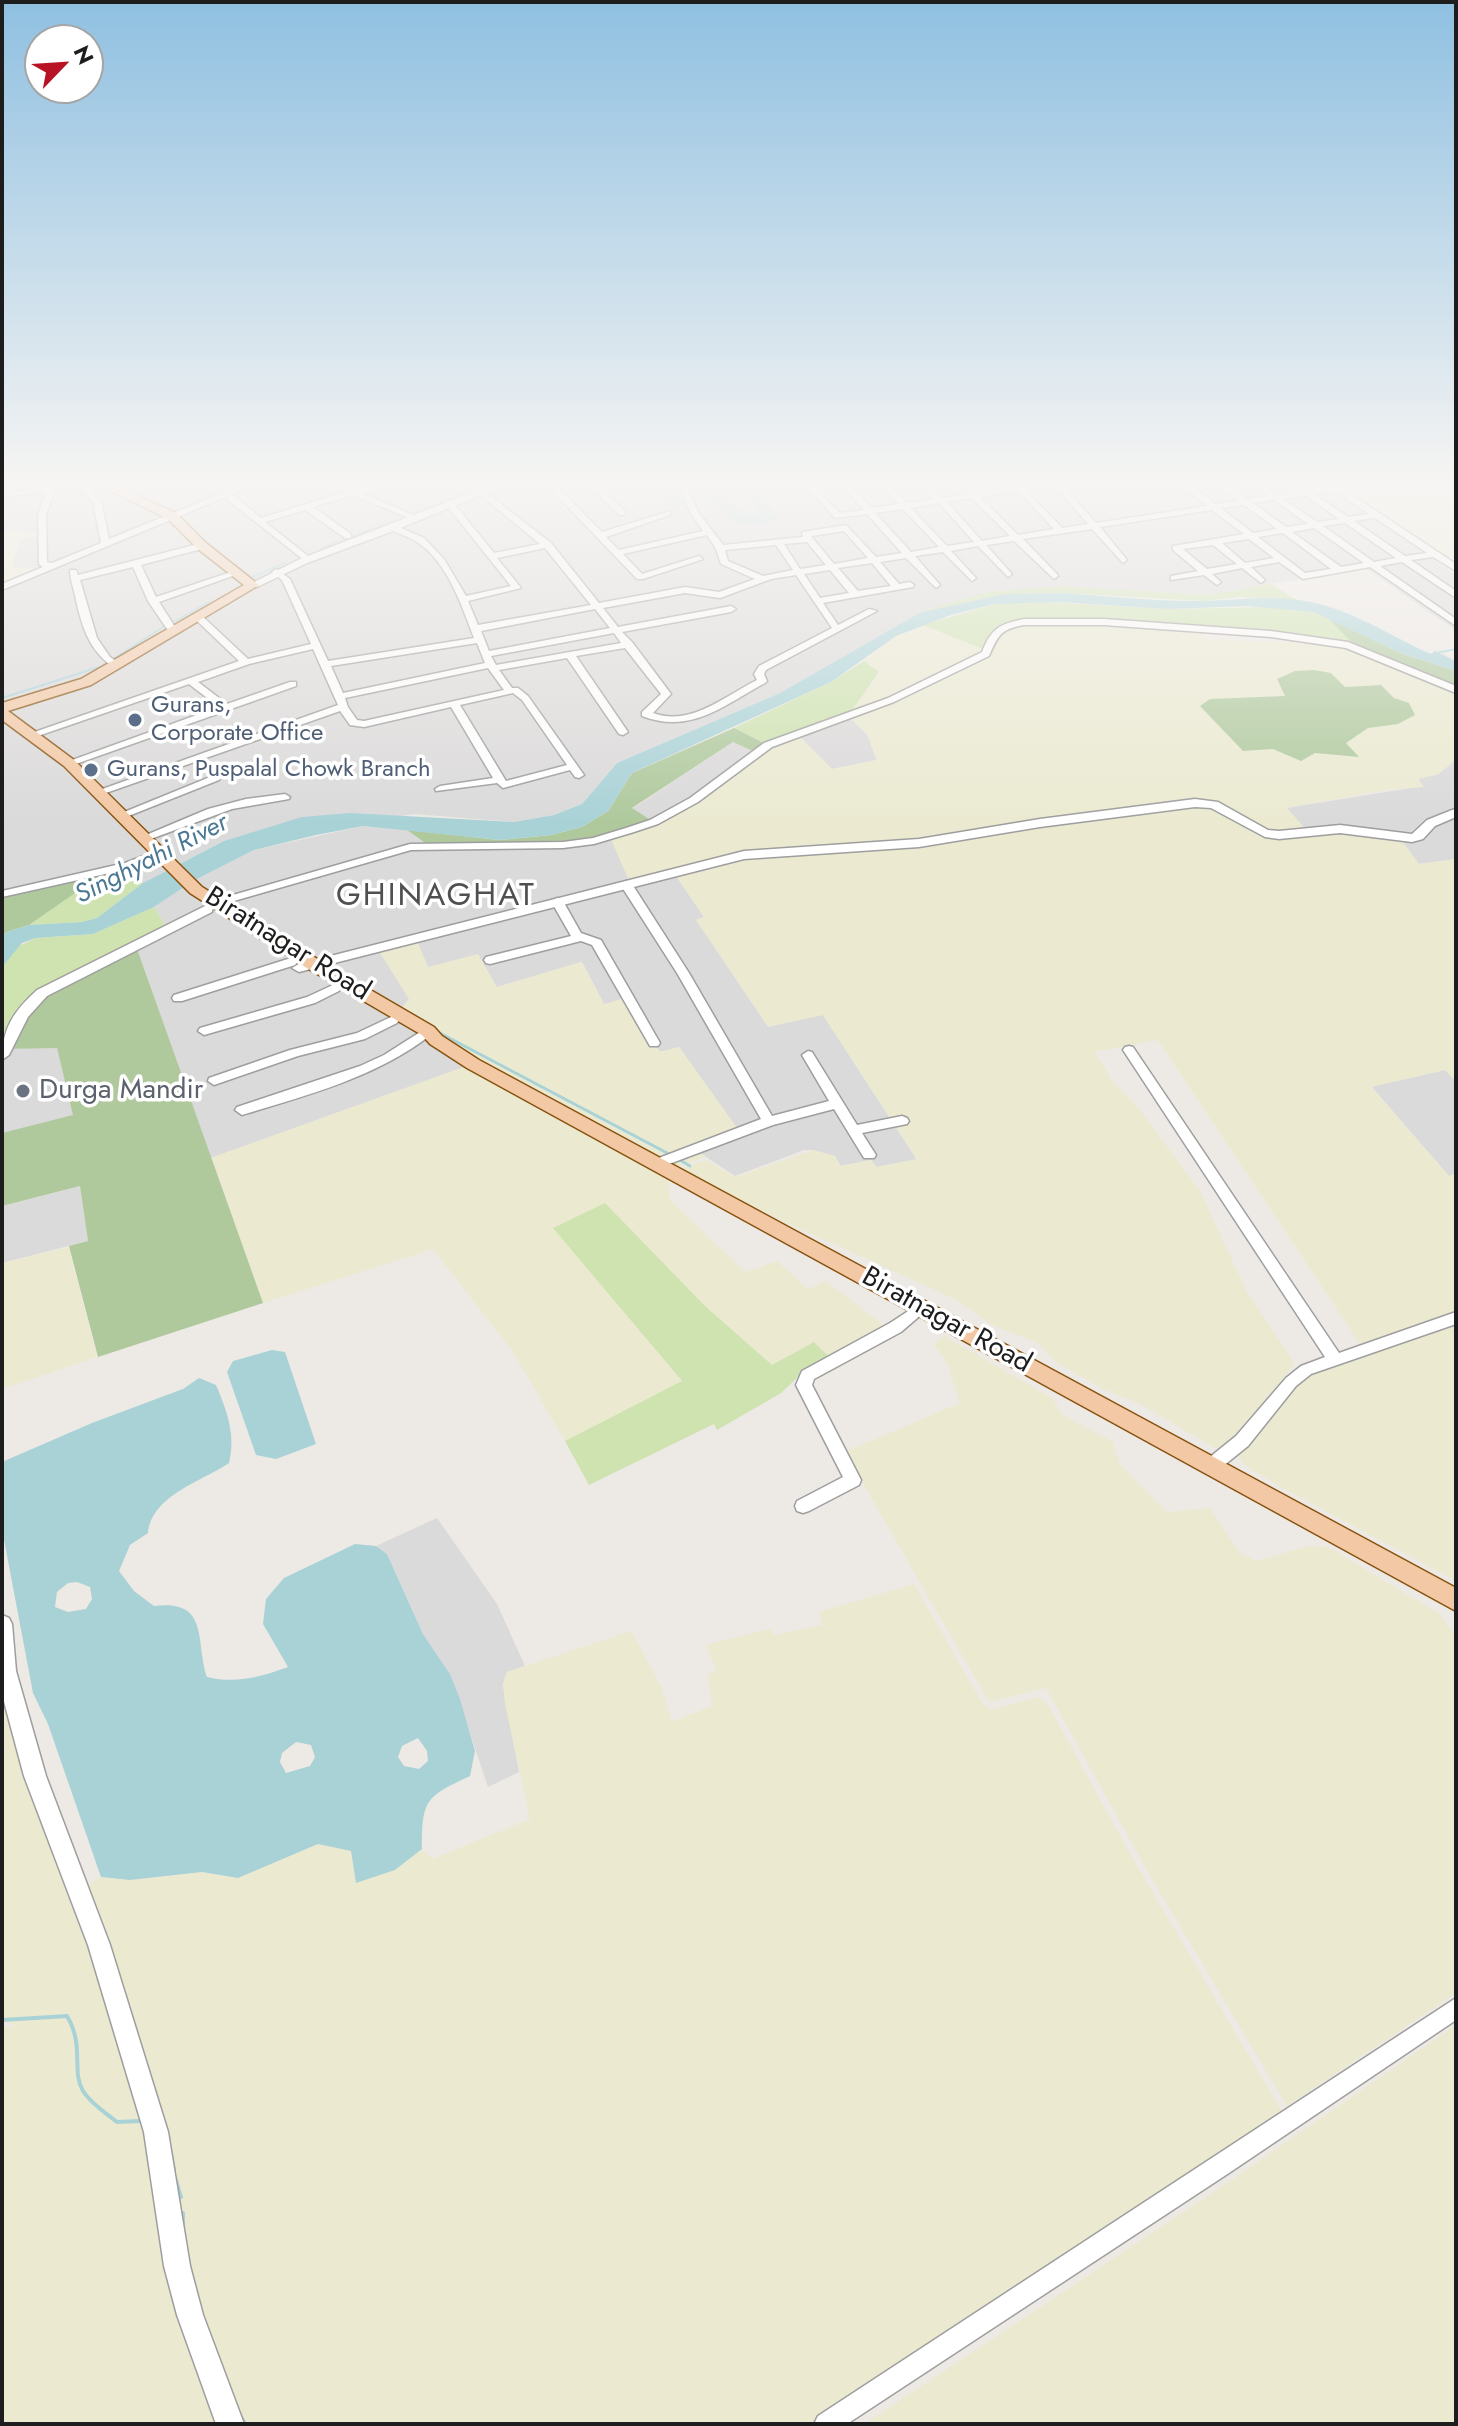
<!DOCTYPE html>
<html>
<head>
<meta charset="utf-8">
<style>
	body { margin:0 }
	#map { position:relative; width:1458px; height:2426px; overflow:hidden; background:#ede9e4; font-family:Jost,sans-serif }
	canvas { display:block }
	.frame { position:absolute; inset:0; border:4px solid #1d1d1d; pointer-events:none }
	.north { position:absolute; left:24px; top:24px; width:80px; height:80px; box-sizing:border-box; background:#fff; border:2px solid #a5a5a5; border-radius:50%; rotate:65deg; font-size:22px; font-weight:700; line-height:32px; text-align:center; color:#1d1d1d }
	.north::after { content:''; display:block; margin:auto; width:28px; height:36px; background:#b81325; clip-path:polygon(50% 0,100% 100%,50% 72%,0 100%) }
</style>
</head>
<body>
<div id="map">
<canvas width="1458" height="2426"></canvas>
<div class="frame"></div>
<div class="north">N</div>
</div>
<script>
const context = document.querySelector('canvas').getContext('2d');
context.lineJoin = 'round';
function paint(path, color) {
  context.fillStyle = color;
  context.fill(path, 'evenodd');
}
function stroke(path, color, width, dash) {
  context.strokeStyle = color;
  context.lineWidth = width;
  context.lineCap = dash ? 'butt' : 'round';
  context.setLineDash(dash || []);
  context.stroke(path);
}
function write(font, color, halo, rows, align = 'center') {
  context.font = font + ' Jost,sans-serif';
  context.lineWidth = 7;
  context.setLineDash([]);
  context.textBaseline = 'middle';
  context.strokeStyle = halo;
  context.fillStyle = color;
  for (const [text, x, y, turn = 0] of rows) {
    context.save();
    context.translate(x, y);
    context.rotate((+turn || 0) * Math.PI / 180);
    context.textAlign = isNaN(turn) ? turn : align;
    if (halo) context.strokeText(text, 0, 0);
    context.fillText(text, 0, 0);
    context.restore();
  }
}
const residential = new Path2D(`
	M2,483H1321L1456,575V631L1365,568L1205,595L1059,586L919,613L780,693L617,763L582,804L554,815L514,822L414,814L224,841L143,883L127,866L2,894Z
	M848,716L867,734L877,760L832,769L796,733Z
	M733,742L757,753L654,822L632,809Z
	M1456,760V859L1419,864L1310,834L1286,808L1423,786L1418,779L1438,774Z
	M363,826L407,830L428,845L610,837L674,873L704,917L696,920L719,952L823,1015L917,1160L876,1167L871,1160L840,1166L814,1150H804L735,1176L694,1149L739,1132L679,1047L660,1052L654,1043L604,1004L582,962L497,987L409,999L393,1020L473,1064L211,1158L136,946L168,930L154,907L195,880L254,850Z
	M57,1047L74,1116L2,1133V1056L5,1049Z
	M1445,1070L1456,1081V1174L1449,1176L1371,1086Z
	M80,1186L88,1241L2,1263V1206Z
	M437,1518L497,1604L525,1666L507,1672L503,1684L519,1772L488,1787L450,1674L423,1634L387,1554L376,1546Z`);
const farmland = new Path2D(`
	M1333,483H1456V565L1446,559Z
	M9,531L37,532V536L20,539L12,567L40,569L2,585V532Z
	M1065,621L1201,629L1207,639L1285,643L1303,637L1336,642L1456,693V760L1438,774L1418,779L1424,787L1385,790L1287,808L1310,834L1340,829L1400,838L1419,864L1456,859V1081L1445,1070L1371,1087L1449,1176L1456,1174V1313L1360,1344L1158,1040L1095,1052L1112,1080L1140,1110L1200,1191L1246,1290L1295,1364L1236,1434L1217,1449L1140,1404L1103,1389L1057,1363L1038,1343L992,1325L955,1299L672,1171L706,1160L735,1177L814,1150L835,1156L841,1166L871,1160L876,1167L917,1159L823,1015L768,1027L696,920L704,917L674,873L630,883L610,837L654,822L725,774L796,733L832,769L877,760L867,734L848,716L879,673L864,661L896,636L923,625L988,650L989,642L1013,624ZM1331,673L1345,687L1381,686L1394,698L1409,703L1398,724L1368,728L1345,743L1357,757L1315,753L1301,761L1273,749L1243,751L1201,706L1210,699L1286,696Z
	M416,938L428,967L478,954L497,987L581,962L604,1004L628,997L660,1052L679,1047L740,1132L695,1150L706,1157L668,1170L670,1200L745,1272L777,1261L808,1289L826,1281L890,1330L831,1359L814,1343L772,1365L705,1306L604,1203L621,1308L682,1382L565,1441L511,1349L433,1249L263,1303L211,1158L472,1064L434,1040L393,1020L409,999L377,948Z
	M69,1247L97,1357L2,1389V1263Z
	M1456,1322V1581L1281,1487L1244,1465L1238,1455L1292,1389L1307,1376Z
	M944,1336L1052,1398L1064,1416L1112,1441L1120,1464L1167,1512L1210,1508L1240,1553L1256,1561L1309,1546L1328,1547L1440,1614L1456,1636V1993L1287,2106L1152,1879L1046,1688L989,1702L845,1452L960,1403L948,1365L934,1344Z
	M914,1584L982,1703L991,1710L1038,1697L1047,1703L1129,1852L1288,2122L826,2424H2V2025L19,2028L2,2020V1623L19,1717L79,1890L101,1877L130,1880L202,1872L238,1878L318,1844L351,1851L356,1882L395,1870L422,1849L432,1859L530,1819L505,1704L503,1684L507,1672L631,1631L661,1686L672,1722L712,1706L708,1675L716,1670L706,1645L770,1629L774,1635L822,1625L819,1612ZM119,2014L155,2131L140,2121Z
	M1456,2025V2424H864L1236,2177Z`);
const grass = new Path2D(`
	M1271,584L1298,601L1240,597L1204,601L1063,593L1006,594L919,613L987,592L1059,586L1205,595Z
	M1030,601L1168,609L1277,607L1313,612L1329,619L1358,649L1348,645L1154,626L1024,622L993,635L988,651L923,625L994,604Z
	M864,661L879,672L848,716L768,745L734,728L831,682Z
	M128,866L143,883L97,918L82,922L29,925L107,871Z
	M154,907L168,930L42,993L2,1049V967L13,949L36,938L93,934Z
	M605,1203L705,1306L772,1365L814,1342L831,1359L807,1375L799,1376L781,1393L717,1430L714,1424L589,1485L565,1441L682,1381L553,1228Z`);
const forest = new Path2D(`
	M1329,619L1403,654L1456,671V693L1358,649Z
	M1314,670L1331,673L1345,687L1381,685L1394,698L1409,703L1415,715L1398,724L1368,728L1346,743L1359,757L1315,753L1301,761L1273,749L1243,751L1200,706L1210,699L1285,696L1277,679L1295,671Z
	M734,728L768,745L757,753L733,742L632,808L654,822L594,841L428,845L407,830L500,840L551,835L582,827L608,811L632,773Z
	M107,871L29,925L7,932L2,937V894Z
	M136,946L263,1303L98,1357L69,1246L88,1241L80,1186L2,1206V1133L73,1115L57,1048L5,1049L29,1003Z`);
const water = new Path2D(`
	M647,483H677L684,492L685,504L672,513L666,508L663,498Z
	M687,483H707L745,514H759L746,490L751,483H771L761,493L777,518C739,541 715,504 687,483Z
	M1063,593C1109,596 1157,602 1203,601C1241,600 1282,594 1319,604C1359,614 1394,638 1431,654L1435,651L1456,661V671L1403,654L1313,612L1248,606L1168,609L1058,602L994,604L951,615L896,636L831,682L632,773L608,811L582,827L551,835L500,840L363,826L316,835L254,850L195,880L154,907L93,934L36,938L22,943L2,967V937L7,932L29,925L82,922L97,918L143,883L224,841L302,817L350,813L514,822L554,815L582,804L617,763L780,693L919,613L1005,594Z
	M272,1350L285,1352L316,1444L276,1459L256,1455L227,1372L233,1361Z
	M199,1378L216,1385C227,1411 236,1435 229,1463C201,1482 152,1495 148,1533L130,1545L119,1571L134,1591L154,1606C210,1599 195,1641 207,1677C235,1684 261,1677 288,1667L263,1624L266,1599L284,1578L355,1544L376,1546L387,1554L423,1634L450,1674L460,1699L475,1751L470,1776C425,1797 422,1800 422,1849L395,1870L356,1883L351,1851L318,1844L238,1878L202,1872L130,1880L101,1877L48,1724L33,1693L2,1529V1462L92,1423L183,1389ZM77,1582L90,1587L92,1599L86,1609L68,1612L55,1607L57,1592L68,1583ZM418,1738L427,1751L428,1761L419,1769L404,1766L398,1757L402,1746ZM296,1742L311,1745L315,1757L310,1766L286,1773L280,1762L282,1753Z`);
const streamFar2 = new Path2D(`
	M487,485L495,483
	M413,513L477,489
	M176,518L261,483
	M324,547L397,519
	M74,561L170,521
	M250,578L285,563
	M2,590L67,564
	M170,624L209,602
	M1437,653L1456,649
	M113,659L163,627
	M2,698L99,667`);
const streamFar1 = new Path2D(`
	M436,1031L669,1154
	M680,1160L690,1166`);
const stream = new Path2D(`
	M2,2020L67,2016C85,2046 71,2071 83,2091C91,2104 106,2113 117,2122L140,2121
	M168,2138L174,2170
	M175,2177L181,2197
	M183,2213V2228
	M239,2413L245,2424`);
const minor = new Path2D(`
	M81,483H105L88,487L101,501L109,539L247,483H257L228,496H234L261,518L345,492L326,483H337L354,490L384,483H404L361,493L418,517L411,519L353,495L313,507L351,534V538H345L305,510L265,522L308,556L309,558L305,561L228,500V496L2,590V584L43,567L39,564L38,515L46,492L2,497V493ZM80,488L93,502L101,543L52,563L47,562L46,515L54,491Z
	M545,483H553L602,532L670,511V515L606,537L619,550L703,531L690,512L677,483H685L698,512L723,545L803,537L802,532L846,525L876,557L902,553L867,514L835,518L803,483H811L840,513L864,510L840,483H848L871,508L899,504L883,487L897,483H914L893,488L907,503L934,499L916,483H925L942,498L968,494L958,483H966L976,493L1042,483H1061L1096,523L1207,506L1179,483H1188L1216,504L1238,501L1215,483H1224L1247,499L1268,496L1251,483H1260L1277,495L1300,491L1289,483H1298L1308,490L1329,487L1327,483H1334L1456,564V571L1433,557L1411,560L1456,591V598L1402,562L1380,566L1456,619V626L1370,567L1303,579L1279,562L1251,567L1265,580L1261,583L1242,568L1212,574L1221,582L1217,585L1204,575L1171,580V576L1198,571L1173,550V546L1244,534L1212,510L1100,527L1127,560L1123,563L1092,529L1023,539L1057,574L1058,576L1054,579L1014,541L986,545L1012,574L1008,577L978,546L951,551L976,578L972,581L943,552L915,556L940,585L936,588L906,558L880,562L899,584L910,582L914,585L913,587L823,603L838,625L869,609L877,611L766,670L764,674L767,681L765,683C724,705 691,735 642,716V712L661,694L625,648L576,656L628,732L623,735L619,734L567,658L499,670L512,688H518L528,696L584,775L579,778L575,777L570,770L503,788L497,783L436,791L435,789L440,786L493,778L451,707L364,727L350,725L340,711L103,794H95L94,792L338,705L313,649L249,664L198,682L227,704L290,682H296V686L73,765H65L64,763L219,707L189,684L35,737L26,735L239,661L194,618V614H200L248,659L311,644L282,580L272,572L276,569L290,579L328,661L474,638C462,607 448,562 417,542C409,536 397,534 389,528L396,526L424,538L444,559L466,596L511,586L444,502L451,500L494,553L540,544L477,492V488H480L551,543L599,603L685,587L719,592L755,579L721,564L716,549L707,535L623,554L642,574L699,556L703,559L643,579H637ZM1055,486L1088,524L1062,528L1026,490ZM1018,491L1054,529L1018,535L980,497ZM1335,491L1369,514L1348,517L1314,494ZM1305,495L1339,519L1317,522L1283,499ZM972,498L1010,536L982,541L947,502ZM1274,500L1308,524L1286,527L1253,503ZM939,503L974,542L947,546L911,508ZM1244,505L1277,529L1253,533L1221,508ZM903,509L939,547L911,552L875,513ZM1375,518L1427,553L1405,556L1354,521ZM1345,523L1396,558L1374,562L1323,526ZM1314,528L1364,563L1341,567L1292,532ZM844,531L868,558L834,564L811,536ZM1283,533L1331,569L1305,573L1258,537ZM1249,539L1274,558L1245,563L1222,543ZM807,542L826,565L800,569L784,544ZM776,545L793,570L763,576L728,561L725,550ZM1213,545L1237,564L1207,569L1183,549ZM545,548L591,605L478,625L468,601L521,588L497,558ZM872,563L891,586L858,591L838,568ZM830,570L849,593L820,598L804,574ZM796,575L832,628L759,666L754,674L757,680C725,696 690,727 653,713L671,694L632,642L622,632L731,612L736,609L731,606L618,627L603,608L685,593L720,598L771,579ZM595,609L610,628L489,651L481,631ZM614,633L621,643L496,665L491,656ZM477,643L485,663L343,693L331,666ZM488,668L504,690L364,721L357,720L348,707L345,698ZM513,693L522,700L567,765L506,781L460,705Z
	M587,483H595L625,511V515H619Z
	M202,543L205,544V548L141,565L156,597L234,571L241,573L159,602L175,627L173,629H167L148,601L133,567L80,580L97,638L110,657L123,666L115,668C88,651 81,624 75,595C73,587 70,578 70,570H76L78,575Z
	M1024,619H1104L1271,631L1348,642L1456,686V693L1346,648L1271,637L1104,625H1024C1000,629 998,636 989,656L894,702L772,747L698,802L658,824L634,832L594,844L563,848L411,850L220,905L216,906L210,903L212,901L410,844L563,842L593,838L626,828L650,820L690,798L764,743L888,698L982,652C991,629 999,624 1024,619Z
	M215,775L220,778L219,780L126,817L122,818L117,815Z
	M285,794L290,797L289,799L232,809L148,840H140L139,838L208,809L246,799Z
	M146,855L152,858L150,860L132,868L2,897V891L125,863Z
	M626,881L632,884L689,973L772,1116L829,1101L802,1055L808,1051L812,1052L857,1125L902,1116L907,1118L909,1121L907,1124L862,1133L876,1155L874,1158H864L834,1109L773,1125L661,1167H651L649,1164L651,1161L761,1119L677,973L620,884Z
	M557,898L563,901L581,933L601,940L660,1043L658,1046H650L592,945L581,941L490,964L486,963L484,960L486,957L571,936L551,901Z
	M291,958L297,962L295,965L182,1001H174L172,998L174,995Z
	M335,984L339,985L341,988L339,991L315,1003L204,1035L198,1031L200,1028L307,997Z
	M393,1016L397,1017L399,1020L397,1023L365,1039L298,1056L214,1085L208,1081L209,1078L290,1050L357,1033Z
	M428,1027L432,1028L434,1031L432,1034C377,1077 308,1095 242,1115L235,1110L237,1107L360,1066L384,1055Z
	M1129,1046L1133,1047L1339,1353L1456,1312V1324L1311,1374L1296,1386L1248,1446L1217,1471L1211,1473L1205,1471L1203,1466L1205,1461L1236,1436L1286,1378L1301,1366L1325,1357L1125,1053L1123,1050L1125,1047Z
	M922,1302L927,1304L929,1308L901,1332L814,1379L812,1385L861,1480L859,1485L809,1511L803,1513L797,1511L795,1506L797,1501L843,1477L796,1385L802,1371L890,1323Z
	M1456,1998V2020L1229,2173L847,2424H814L818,2416Z`);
const tertiary = new Path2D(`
	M496,483H510L393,531L307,563L257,587L248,585L300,559Z
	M1195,799L1218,802L1268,830L1279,831L1340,825L1412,834L1427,820L1452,810L1456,809V817L1435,826L1423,839L1412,842L1340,833L1279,839L1265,837L1211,808L1195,807L1040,827L919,847L744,859L299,972L292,968L299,964L744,851L919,839L1040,819Z
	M207,905L212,906V912L47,996L28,1017L9,1055L2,1060C2,1028 14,1011 37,990Z
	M2,1615L9,1618L12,1624L16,1671L46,1776L110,1945L168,2132L190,2266L203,2315L244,2424H216L177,2315L164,2266L144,2132L88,1945L24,1776L2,1694Z`);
const primary = new Path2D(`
	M94,483H109L176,513L206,543L259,585L91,685L8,711L74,760L202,887L319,960L434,1027L442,1036L479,1060L1456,1588V1611L467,1068L430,1044L422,1035L307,968L190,893L64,766L2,720V703L81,679L244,585L198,549L168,519Z`);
const markers = [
	[135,720,8,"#5c6f8a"],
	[91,770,8,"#5c6f8a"],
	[23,1091,8,"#6b7280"]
];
const farServicenames = [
	["Gurans,",151,706],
	["Corporate Office",151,734],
	["Gurans, Puspalal Chowk Branch",107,770]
];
const farWaternames = [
	["Singhyahi River",152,860,-27]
];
const streetNames = [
	["Biratnagar Road",287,945,32],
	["Biratnagar Road",946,1321,29]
];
const worshipNames = [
	["Durga Mandir",39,1091]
];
const quarterNames = [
	["GHINAGHAT",436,897]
];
paint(residential, '#dbdada');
paint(farmland, '#ebead1');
paint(grass, '#cee3af');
paint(forest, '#afc99d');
paint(water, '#a9d2d7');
stroke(streamFar2, '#a9d2d7', 2);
stroke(streamFar1, '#a9d2d7', 3);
stroke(stream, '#a9d2d7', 4);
stroke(minor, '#9e9e9e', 3);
stroke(tertiary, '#9e9e9e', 3);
stroke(primary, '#88520e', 3);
paint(minor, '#fff');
paint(tertiary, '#fff');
paint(primary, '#f3c8a4');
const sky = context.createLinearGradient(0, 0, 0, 822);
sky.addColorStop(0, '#8fc0e1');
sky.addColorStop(0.59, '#f7f5f3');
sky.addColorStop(1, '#f7f5f300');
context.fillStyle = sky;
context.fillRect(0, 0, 1458, 822);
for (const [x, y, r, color] of markers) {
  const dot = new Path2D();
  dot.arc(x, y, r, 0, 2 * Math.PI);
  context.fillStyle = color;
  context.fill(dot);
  stroke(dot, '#fff', 3);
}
write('24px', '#4e5e75', '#fff', farServicenames, 'left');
write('italic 26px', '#4c7894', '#fff', farWaternames);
write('28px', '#1d1d1d', '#fff', streetNames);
write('28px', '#5b616d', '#fff', worshipNames, 'left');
context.letterSpacing = '2px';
write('32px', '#505050', '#fff', quarterNames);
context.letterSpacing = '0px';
</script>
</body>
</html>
